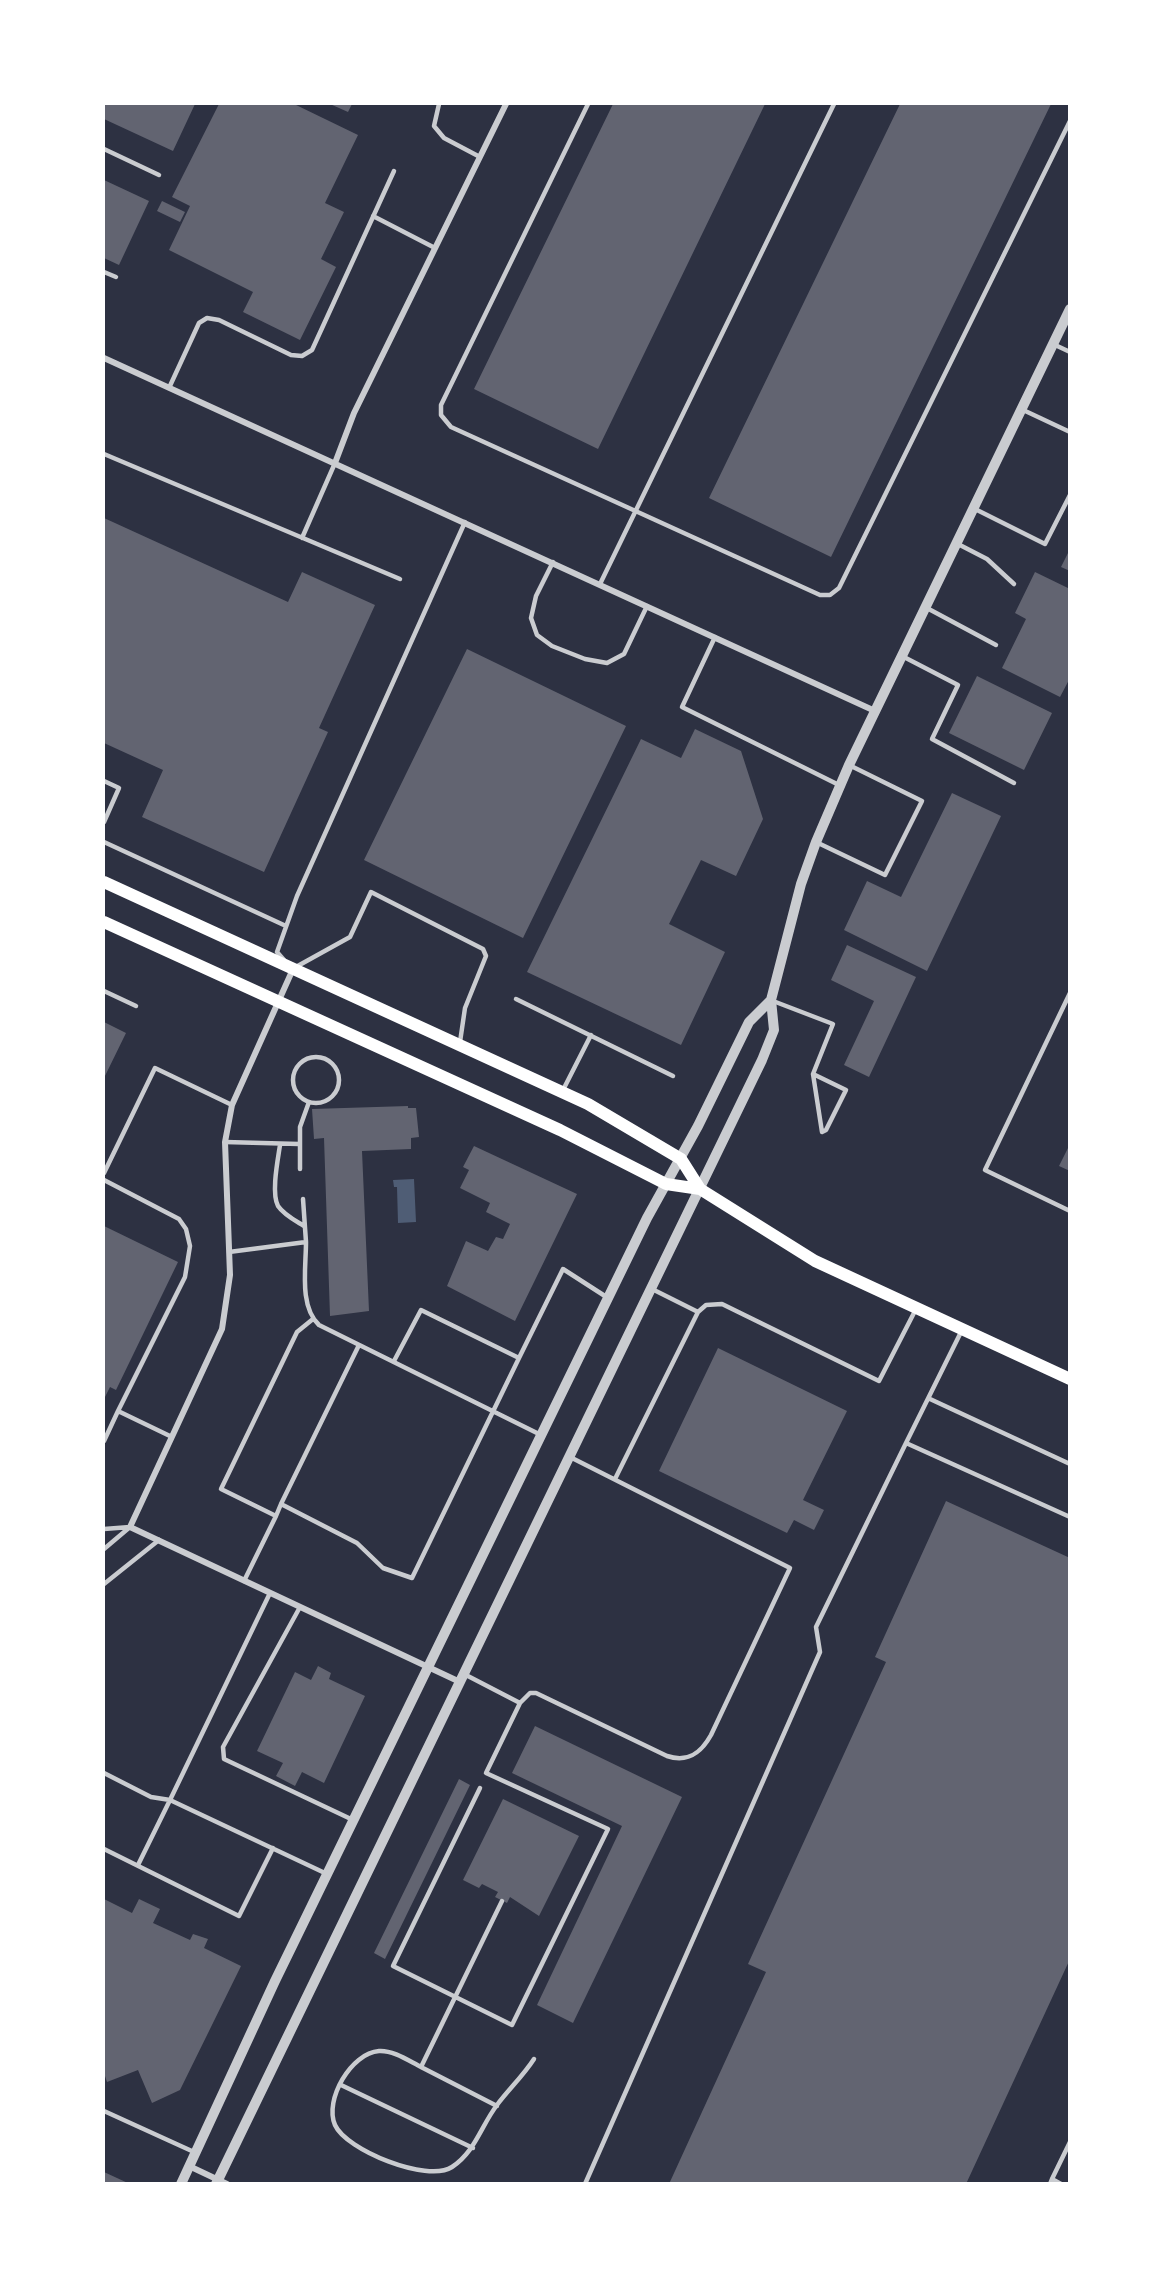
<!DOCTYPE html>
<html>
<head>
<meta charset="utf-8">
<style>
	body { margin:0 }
	#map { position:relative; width:1173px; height:2287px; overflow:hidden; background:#2d3142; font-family:"DM Sans",sans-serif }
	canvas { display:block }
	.frame { position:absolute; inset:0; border:105px solid #fff; pointer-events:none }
</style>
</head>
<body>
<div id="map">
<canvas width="1173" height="2287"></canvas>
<div class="frame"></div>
</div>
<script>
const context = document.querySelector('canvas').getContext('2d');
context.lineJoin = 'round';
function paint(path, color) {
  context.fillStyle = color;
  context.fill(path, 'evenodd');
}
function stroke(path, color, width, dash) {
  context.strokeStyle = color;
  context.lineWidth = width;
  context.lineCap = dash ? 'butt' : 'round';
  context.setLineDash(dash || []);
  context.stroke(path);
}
const water = new Path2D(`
	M414,1179L416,1222L398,1223L397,1187H394L393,1180Z`);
const building = new Path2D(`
	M104,104H195L173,151L104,119Z
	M219,104H294L358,135L325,203L344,212L321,259L336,267L300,340L243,312L253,292L169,250L190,206L172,197Z
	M330,104H352L348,112Z
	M613,104H765L598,449L474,389Z
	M900,104H1051L831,557L709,498Z
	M104,180L149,201L119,265L104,258Z
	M162,201L185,212L180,222L157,211Z
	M104,518L288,602L302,572L375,605L319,728L328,732L264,872L142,817L163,770L104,743Z
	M1070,549V571L1061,567Z
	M1035,572L1070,589V678L1060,697L1002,668L1026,619L1015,613Z
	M467,649L626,726L523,938L364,860Z
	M977,676L1052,713L1024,770L949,733Z
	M695,729L741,751L763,819L736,876L701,860L669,924L725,952L681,1045L527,972L641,739L681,758Z
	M952,793L1001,816L927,971L844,930L867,881L901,897Z
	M847,945L916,977L869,1077L844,1065L874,1001L831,980Z
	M104,1022L126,1033L104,1078Z
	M408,1106V1108H416L419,1137L411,1138V1149L362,1151L369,1311L330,1316L324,1138L314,1139L312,1109Z
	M1070,1144V1171L1059,1166Z
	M474,1146L577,1194L515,1321L447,1286L466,1241L488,1251L496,1237L503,1239L510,1224L486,1212L490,1203L460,1188L469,1170L463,1167Z
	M104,1226L178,1262L116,1390L110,1387L104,1399Z
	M718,1348L847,1411L803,1500L824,1510L814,1530L794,1520L787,1533L659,1471Z
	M946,1501L1070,1558V1959L966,2184H669L766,1972L748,1964L886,1662L875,1657Z
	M318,1666L331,1673L329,1679L365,1696L324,1783L302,1772L295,1786L276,1776L283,1763L257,1751L295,1672L311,1680Z
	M535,1726L682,1797L573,2023L537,2005L622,1826L512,1773Z
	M459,1779L470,1785L385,1959L374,1953Z
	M503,1799L579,1836L539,1916L510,1897L507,1903L495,1897L498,1892L482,1884L479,1888L463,1880Z
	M104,1899L132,1913L139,1899L160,1909L153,1923L190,1940L193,1934L208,1939L204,1948L241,1966L180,2090L152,2103L138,2070L107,2082L104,2073Z
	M104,2172L130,2184H104Z`);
const service = new Path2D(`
	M439,104L434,126L444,138L480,157
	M588,104L441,405V415L451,427L820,595H830L839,588L1070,121
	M104,149L159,175
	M373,216L435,248
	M104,272L116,277
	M1053,344L1070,352
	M169,388L199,323L207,318L219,320L291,355L302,356L312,350L394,171
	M1021,409L1070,432
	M104,454L400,579
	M973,508L1045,544L1070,495
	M302,538L335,463
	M956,543L987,559L1014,584
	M553,562L536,596L531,618L537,635L552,646L585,659L607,663L624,654L647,606
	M600,584L834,104
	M925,607L996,645
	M715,637L682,707L839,785
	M902,656L958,685L932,739L1014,783
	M104,781L119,788L104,822
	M104,842L286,926
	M816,842L885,875L922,801L849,765
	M284,960L277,952L297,896L465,522
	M294,968L350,937L371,892L483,949L486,956L465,1008L460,1042
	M104,991L136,1006
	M1070,993L985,1170L1070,1211
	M516,999L673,1076
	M773,1001L833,1024L813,1074L822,1132L826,1130L846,1090L813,1074
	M293 1080a23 23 0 1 1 46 0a23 23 0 1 1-46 0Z
	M562,1092L591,1035
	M225,1142L299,1144
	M280,1145C278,1159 271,1193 278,1206C284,1215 296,1221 304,1226
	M300,1169V1127L309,1102
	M104,1173L155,1068L232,1105
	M104,1180L179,1219L186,1229L190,1246L185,1277L118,1411
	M303,1199L306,1242
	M229,1252L306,1242C306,1268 299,1306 319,1325L541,1435
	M652,1289L698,1312L706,1305L722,1304L879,1381L916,1309
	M962,1330L906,1443L1070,1517
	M519,1358L563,1269L608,1298
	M930,1399L1070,1464
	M104,1441L118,1411L172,1437
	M615,1479L698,1312
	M281,1504L359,1345
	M276,1516L281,1504L357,1543L383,1568L412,1578L519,1358L421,1310L394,1361
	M104,1529L130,1527
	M104,1549L130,1527
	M244,1581L276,1516L221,1489L297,1332L313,1319
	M104,1584L159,1540
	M270,1593L170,1800L327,1874
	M300,1607L223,1747L224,1759L353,1820
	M464,1674L520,1703
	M104,1773L151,1797L170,1800L138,1865
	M480,1788L393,1966L512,2025L608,1829L486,1773L520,1703L530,1693H536L667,1756C688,1763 701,1753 711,1735L790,1568L570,1457
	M104,1849L239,1916L273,1848
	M421,2067C409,2061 393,2050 379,2051C351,2053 324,2100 335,2125C346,2150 427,2183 452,2167C475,2152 481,2126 497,2105C509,2089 523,2076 534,2059
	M341,2085L473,2148
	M497,2106L421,2067L502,1901
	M104,2111L194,2152
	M1052,2179L1070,2142
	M585,2184L820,1652L816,1627L906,1443
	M1050,2184L1052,2179L1061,2184`);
const minor = new Path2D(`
	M104,358L875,711
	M335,463L354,413L506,104
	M293,969L232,1105L225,1142L230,1275L222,1329L130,1527L460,1682
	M189,2166L227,2184`);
const tertiary = new Path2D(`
	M181,2184L275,1981L647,1218L698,1126L749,1022L771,1000
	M216,2184L762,1060L774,1030L771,1000L801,884L816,842L849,765L1070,309`);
const secondary = new Path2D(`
	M104,882L588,1104L681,1159L700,1189L815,1261L1070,1379
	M104,922L560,1130L666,1184L700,1189`);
paint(water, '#4f5d75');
paint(building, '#626471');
stroke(service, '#caccd0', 4.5);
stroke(minor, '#caccd0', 6);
stroke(tertiary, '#caccd0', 10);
stroke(secondary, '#fff', 12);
</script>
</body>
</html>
